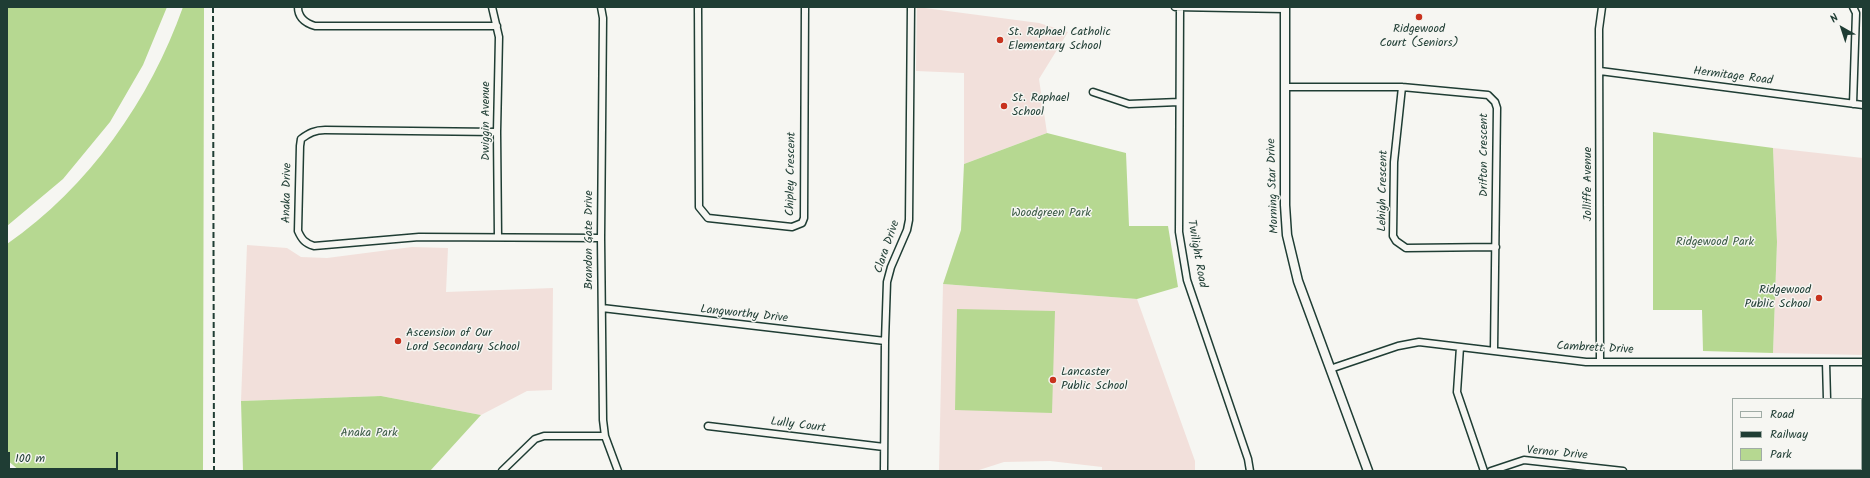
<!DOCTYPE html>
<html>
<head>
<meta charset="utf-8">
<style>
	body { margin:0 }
	#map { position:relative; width:1870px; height:478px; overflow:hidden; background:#f6f6f2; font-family:Kalam,sans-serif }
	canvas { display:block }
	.frame { position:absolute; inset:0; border:8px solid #1f3d34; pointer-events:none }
	.legend { position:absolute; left:1732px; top:398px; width:130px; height:72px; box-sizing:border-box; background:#f6f6f2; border:1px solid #a0aca6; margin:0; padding:5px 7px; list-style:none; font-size:12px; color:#1f3d34 }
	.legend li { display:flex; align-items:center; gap:8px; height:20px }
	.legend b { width:20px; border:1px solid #a0aca6 }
	.north { position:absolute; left:1822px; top:8px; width:40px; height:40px; -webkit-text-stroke:3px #f6f6f2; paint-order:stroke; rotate:321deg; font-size:11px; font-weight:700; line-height:16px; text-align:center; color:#1f3d34 }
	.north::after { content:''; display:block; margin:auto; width:14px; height:18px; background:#1f3d34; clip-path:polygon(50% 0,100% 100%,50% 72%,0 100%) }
	.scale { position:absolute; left:8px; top:452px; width:110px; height:18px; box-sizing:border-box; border:2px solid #1f3d34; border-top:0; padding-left:5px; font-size:12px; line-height:14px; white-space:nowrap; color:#1f3d34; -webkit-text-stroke:3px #f6f6f2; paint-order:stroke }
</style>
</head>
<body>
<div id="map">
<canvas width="1870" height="478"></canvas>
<div class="frame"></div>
<ul class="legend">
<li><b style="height:5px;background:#f6f6f2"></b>Road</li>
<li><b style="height:5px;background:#1f3d34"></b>Railway</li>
<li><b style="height:11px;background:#b6d891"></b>Park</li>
</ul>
<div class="north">N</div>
<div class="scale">100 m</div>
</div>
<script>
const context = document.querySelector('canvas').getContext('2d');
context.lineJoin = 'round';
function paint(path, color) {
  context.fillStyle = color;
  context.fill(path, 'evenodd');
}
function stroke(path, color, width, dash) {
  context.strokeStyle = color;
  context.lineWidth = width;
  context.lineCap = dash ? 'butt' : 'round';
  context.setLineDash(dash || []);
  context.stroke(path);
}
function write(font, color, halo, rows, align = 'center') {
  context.font = font + ' Kalam,sans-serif';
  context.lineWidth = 3;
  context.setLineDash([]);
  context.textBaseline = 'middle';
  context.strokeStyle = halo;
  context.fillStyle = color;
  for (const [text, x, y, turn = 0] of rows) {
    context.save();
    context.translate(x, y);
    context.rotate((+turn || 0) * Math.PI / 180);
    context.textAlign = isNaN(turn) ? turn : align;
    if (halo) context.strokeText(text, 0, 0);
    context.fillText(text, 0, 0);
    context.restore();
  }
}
const built = new Path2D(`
	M917,7L1039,23L1068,32L1039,79L1047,133L964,164V73L916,71Z
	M1773,148L1863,158V355L1773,353L1777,242Z
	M247,245L287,248L301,257L327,258L412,247L448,248L446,292L553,288L552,390L527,391L481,415L381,396L241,401Z
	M943,284L1137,299L1195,461V471H1102V467L1050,461L1004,462L976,471H939Z`);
const green = new Path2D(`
	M7,7H167L143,65L110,122L63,179L7,226Z
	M183,7H204L203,471H20L7,460V244C89,187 150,100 183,7Z
	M1653,132L1773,148L1777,242L1773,353L1703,351L1702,310H1653Z
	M1047,133L1126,153L1129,226H1168L1178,287L1137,299L943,284L961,230L964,164Z
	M957,309L1055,311L1052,413L955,410Z
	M381,396L481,415L430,471H243L241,401Z`);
const minor = new Path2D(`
	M298,7C298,17 305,23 315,26H497
	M492,7L499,37L497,132L498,237
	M601,7L603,18L601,238L603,420L605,436L618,471
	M698,7L699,207L708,218L792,227L802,223L804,218L805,7
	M1175,7L1285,9
	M1853,7L1856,13L1853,104
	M1180,8L1179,232L1187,280L1248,459L1250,471
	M1600,71L1863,105
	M1285,87H1402L1488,95L1495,102L1497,108L1494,350
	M1402,87L1394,162L1393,236L1396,241L1406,248L1496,247
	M1093,92L1129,104L1179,102
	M497,132L325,130C315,130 309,133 301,139L300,146L298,231C302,240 305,243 314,246L419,237L601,238
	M602,308L885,341
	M1460,347L1457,392L1484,471
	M1600,361L1599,29L1602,7
	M1826,362L1827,399
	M1330,369L1398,346L1419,342L1586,362H1863
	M708,426L884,447
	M1828,469V471
	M502,471L535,439L544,436H605
	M884,471L885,341L887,282L891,267L907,230L909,220L911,7
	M1491,471L1524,460L1623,471`);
const tertiary = new Path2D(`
	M1285,7V205L1287,235L1298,281L1368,471`);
const rail = new Path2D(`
	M213,7L214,471`);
const markers = [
	[1419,17,4,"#c8321e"],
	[1000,40,4,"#c8321e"],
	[1004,106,4,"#c8321e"],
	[1819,298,4,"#c8321e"],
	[398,341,4,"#c8321e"],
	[1053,380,4,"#c8321e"]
];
const poiNames = [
	["Ridgewood",1419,30,"center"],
	["Court (Seniors)",1419,44,"center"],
	["St. Raphael Catholic",1008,33],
	["Elementary School",1008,47],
	["St. Raphael",1012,99],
	["School",1012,113],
	["Ridgewood",1811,291,"right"],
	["Public School",1811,305,"right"],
	["Ascension of Our",406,334],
	["Lord Secondary School",406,348],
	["Lancaster",1061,373],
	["Public School",1061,387]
];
const streetNames = [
	["Hermitage Road",1733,77,7],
	["Dwiggin Avenue",487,121,-90],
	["Drifton Crescent",1485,155,-90],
	["Chipley Crescent",792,174,-89],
	["Jolliffe Avenue",1589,184,-90],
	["Morning Star Drive",1274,186,-92],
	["Lehigh Crescent",1384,191,-89],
	["Anaka Drive",288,193,-89],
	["Brandon Gate Drive",590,240,-90],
	["Clara Drive",888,247,-71],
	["Twilight Road",1196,254,80],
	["Langworthy Drive",744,315,6],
	["Cambrett Drive",1595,349,3],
	["Lully Court",798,426,7],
	["Vernor Drive",1557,454,5]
];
const parkNames = [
	["Woodgreen Park",1051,214],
	["Ridgewood Park",1715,243],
	["Anaka Park",369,434]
];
paint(built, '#f2e0db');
paint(green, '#b6d891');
stroke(minor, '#1f3d34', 9);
stroke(tertiary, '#1f3d34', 11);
stroke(minor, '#f6f6f2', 6);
stroke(tertiary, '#f6f6f2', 8);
stroke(rail, '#1f3d34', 2, [6, 3]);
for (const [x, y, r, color] of markers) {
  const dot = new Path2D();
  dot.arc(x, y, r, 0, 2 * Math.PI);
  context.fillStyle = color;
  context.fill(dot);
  stroke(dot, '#f6f6f2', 1.5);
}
write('12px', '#1f3d34', '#f6f6f2', poiNames, 'left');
write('12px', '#1f3d34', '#f6f6f2', streetNames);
write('12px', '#3d5c47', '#f6f6f2', parkNames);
</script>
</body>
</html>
